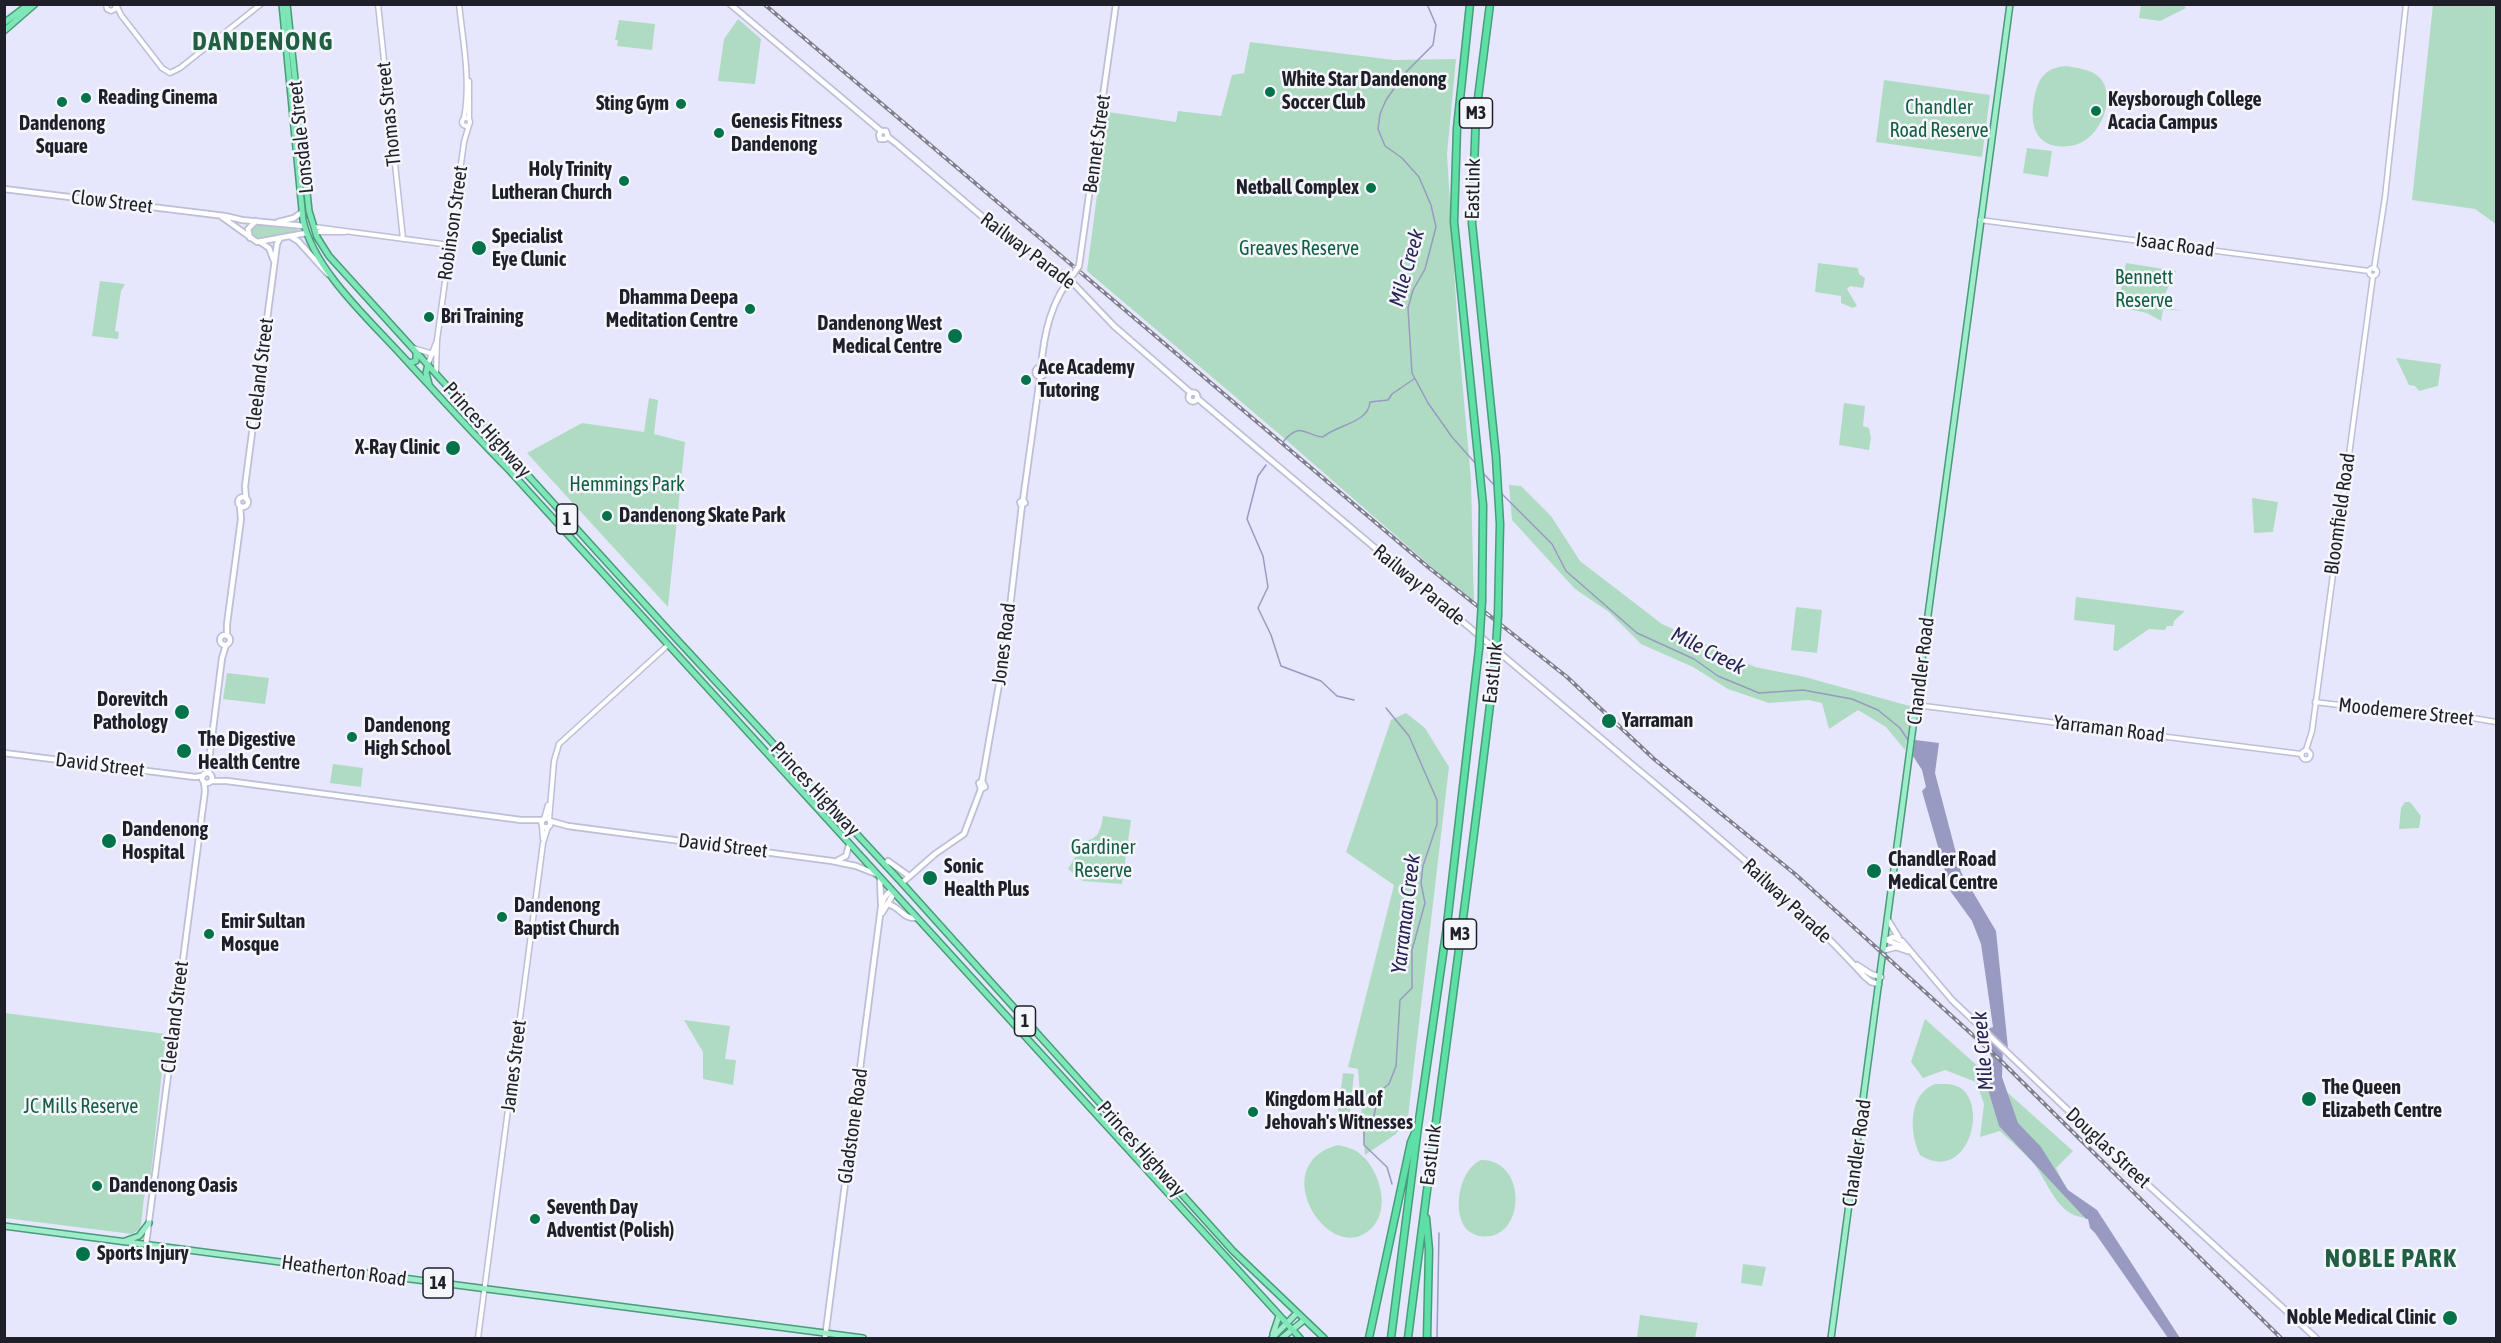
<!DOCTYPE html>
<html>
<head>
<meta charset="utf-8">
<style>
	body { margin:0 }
	#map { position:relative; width:2501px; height:1343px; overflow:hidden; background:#e6e7fc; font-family:"Asap Condensed",sans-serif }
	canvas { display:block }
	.frame { position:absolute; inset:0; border:6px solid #1f1f29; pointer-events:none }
</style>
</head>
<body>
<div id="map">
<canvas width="2501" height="1343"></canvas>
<div class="frame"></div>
</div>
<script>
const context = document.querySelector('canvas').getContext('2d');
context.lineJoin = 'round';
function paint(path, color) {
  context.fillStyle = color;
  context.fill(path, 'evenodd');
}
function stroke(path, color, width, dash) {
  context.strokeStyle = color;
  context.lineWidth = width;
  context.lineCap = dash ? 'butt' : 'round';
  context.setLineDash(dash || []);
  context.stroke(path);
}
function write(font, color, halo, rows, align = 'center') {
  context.font = font + ' "Asap Condensed",sans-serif';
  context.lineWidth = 5;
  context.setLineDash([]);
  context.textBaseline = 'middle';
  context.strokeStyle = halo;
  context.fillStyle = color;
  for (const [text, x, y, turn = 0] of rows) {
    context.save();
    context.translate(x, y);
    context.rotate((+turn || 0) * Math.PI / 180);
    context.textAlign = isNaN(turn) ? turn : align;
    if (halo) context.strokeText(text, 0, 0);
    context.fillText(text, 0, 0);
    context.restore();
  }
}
const green = new Path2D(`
	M2141,5H2183L2186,8L2160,21L2139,18Z
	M2433,5H2496V224L2475,209L2412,200Z
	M738,19L761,39L755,84L718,81L724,39Z
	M619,20L655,24L652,50L617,46L618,40H615Z
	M1250,42L1394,60L1456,59L1447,154L1458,333L1471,480L1474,604L1285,439L1087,271L1108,112L1176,122L1178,111L1221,116L1232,75L1244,73Z
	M2066,66C2078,68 2091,69 2100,78C2118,98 2099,143 2070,146C2036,150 2029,126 2034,99C2036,90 2038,80 2045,74C2051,68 2058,67 2066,66Z
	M1884,80L1990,95L1982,157L1876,142Z
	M2027,148L2052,151L2048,177L2023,173Z
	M254,224L297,229V232L257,240L252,237L250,229Z
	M1818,263L1858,268L1859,274L1865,278L1863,288L1850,286L1847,289L1857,306L1853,308L1841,303V296L1815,292Z
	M2126,263L2176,271L2164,296L2163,307L2183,311L2163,309L2161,321L2147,313L2128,309L2121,290Z
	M100,281L125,284L121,291L115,331L119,332L118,339L92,336Z
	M2396,358L2441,364L2438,386L2419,391L2415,386L2409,385Z
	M649,398L658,400L654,434L685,442L668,607L527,453L582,423L644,432Z
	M1844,403L1865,406L1863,426L1869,428L1871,438L1869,450L1839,445Z
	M1509,485L1521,486L1551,516L1580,561L1662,624L1755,667L1805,677L1913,707L1905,750L1886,727L1858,710L1829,729L1822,703L1809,700L1769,703L1728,689L1693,667L1641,644L1609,612L1575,589L1512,520Z
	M2252,498L2278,502L2273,532L2254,533Z
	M2076,597L2185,611L2174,621L2173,626H2167L2165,630L2149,629L2117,651L2113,650L2115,625L2074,620Z
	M1796,607L1822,610L1817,653L1791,650Z
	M227,673L269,678L265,704L223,699Z
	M1406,713L1425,728L1449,767L1408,1117L1396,1134L1365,1155L1358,1069L1348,1067L1394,885L1346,852L1391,720Z
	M333,764L363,768L361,787L330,783Z
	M2405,802H2410L2421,816L2419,828L2399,829L2401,808Z
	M1103,816L1131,820L1122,884L1083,881L1068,869L1085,841C1099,839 1101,828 1103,816Z
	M5,1013L166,1034L150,1182C141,1196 144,1213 140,1229L132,1234L5,1218Z
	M1925,1019L2073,1151L2056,1168L2067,1190L2088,1218C2057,1217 2050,1185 2034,1164C2024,1152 2011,1142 2000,1131L1980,1137L1984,1104L1976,1082L1945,1070L1923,1078L1911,1062Z
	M684,1020L730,1026L725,1059L736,1060L733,1085L703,1079V1052Z
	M1343,1073L1354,1074L1349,1121L1337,1120Z
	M1935,1084C1943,1084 1951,1083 1959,1087C1990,1105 1967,1185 1920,1155C1909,1133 1908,1094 1935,1084Z
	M1338,1145C1345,1147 1353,1148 1359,1153C1378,1167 1390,1204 1375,1224C1335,1276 1261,1165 1338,1145Z
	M1481,1160C1529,1159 1526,1244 1479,1236C1472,1234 1465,1230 1462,1222C1454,1203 1461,1169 1481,1160Z
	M1743,1264L1766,1267L1762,1286L1741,1283Z
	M1640,1315L1698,1323L1695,1338H1637Z`);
const water = new Path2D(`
	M1915,740L1939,743L1935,773L1961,872L1996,931L2008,1048L2003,1044L2002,1077L2018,1123L2041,1147L2068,1190L2097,1210L2180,1338H2168L2095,1233L2090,1228L2088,1219H2086L1999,1126L1981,1066V1062L1990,1065L1992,1033L1988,1029L1993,1027L1981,944L1972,921L1951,892L1922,791L1926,787L1922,770L1913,756Z`);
const stream = new Path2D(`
	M1427,4L1436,25L1433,45L1405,73L1386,100L1380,114L1378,129L1385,146L1402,158L1419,177L1431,205L1436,227L1425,269L1413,290L1408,308L1412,373L1428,403L1452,437L1476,464
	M1283,442C1301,420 1305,436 1323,437C1336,425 1369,423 1370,402L1388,400L1392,394L1414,379
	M1266,465L1258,476L1247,519L1263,556L1268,587L1258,608L1271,635L1281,666L1321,681L1337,696L1354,700
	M1483,473L1496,487
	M1501,493L1552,544L1566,571L1637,633L1694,659L1718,676L1759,693L1803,690L1852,699L1878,710L1900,728L1908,740
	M1386,708L1409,736L1437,800V824L1423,866L1421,883L1425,903L1412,950V988L1400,1000L1396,1066L1389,1084L1379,1092L1373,1120L1364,1130V1145L1387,1167L1392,1184
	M1437,1338L1439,1233`);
const tertiary = new Path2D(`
	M106,4L107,9L111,11L115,9L116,4L121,15L162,68L170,73L180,68L261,4
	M378,4L403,239
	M459,4C463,42 471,81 464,118
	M462 122a4 4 0 1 1 8 0a4 4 0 1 1-8 0Z
	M469,119V81
	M1980,220L2369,271
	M314,227L450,245
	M316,232H345
	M2369 272a4 4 0 1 1 8 0a4 4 0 1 1-8 0Z
	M2374,269L2385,197L2406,4
	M413,348L433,354
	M428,364L436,343
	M436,373L437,340L464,142L469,125
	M2315,702L2412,714H2449L2496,722
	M1916,705L2301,754
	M2306,750L2312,731L2373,276
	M2301.5 755a4.5 4.5 0 1 1 9 0a4.5 4.5 0 1 1-9 0Z
	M544,819L548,805
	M549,820L554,761L559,744L668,645
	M542,826L543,839
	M478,1338L543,843L548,827`);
const secondary = new Path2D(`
	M730,4L881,131H886L888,137L897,144L984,218L1072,282L1114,326L1191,393
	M881,131L879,135L880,139H885L888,137
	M4,189L225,216L242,220L304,226
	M222,217L257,242L306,233
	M278,222L294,218L302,212
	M290,236L298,241L328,274
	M250,238L248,229L256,221
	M260,242L269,248L274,261
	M1079,266L1116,4
	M1035.5 372a4.5 4.5 0 1 1 9 0a4.5 4.5 0 1 1-9 0Z
	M1041,368C1044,332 1051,301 1074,273
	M1188.5 397a4.5 4.5 0 1 1 9 0a4.5 4.5 0 1 1-9 0Z
	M1197,398C1332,512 1468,625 1602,739C1691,815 1785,889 1864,976L1871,982L1879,984
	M238 502a5 5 0 1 1 10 0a5 5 0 1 1-10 0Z
	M246,499L245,486L277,244L280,238
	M1023,500L1040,377
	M1023,500L1025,503L1021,505L1020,502Z
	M220 640a5 5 0 1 1 10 0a5 5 0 1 1-10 0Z
	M227,636V624L241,519L240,506
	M4,753L195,777L203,776
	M202 778a5 5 0 1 1 10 0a5 5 0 1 1-10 0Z
	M210,774L208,769L222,658L226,645
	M211,781H227L521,820H543
	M982,781L1005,650L1022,505
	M541.5 823a4.5 4.5 0 1 1 9 0a4.5 4.5 0 1 1-9 0Z
	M550,821L568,826L832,861L856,866L876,874
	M838,860L846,856L849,845
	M885,864L888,861L909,876
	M880,878L881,904
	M902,883L935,854L964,834L981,789L979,783L982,781L985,787L981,789
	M887,904C900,906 902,919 916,918
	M882,913L894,893
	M1888,920L1899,938
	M1886,940L1893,937L1902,941L1952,1000L2113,1153L2316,1338
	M1886,940L1904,947
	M1885,950L1896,947L1908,951
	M1857,965L1871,974L1881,977
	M146,1244L205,791L204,782
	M825,1338L881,907L884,898L891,890`);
const primary = new Path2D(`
	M4,1226L863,1338
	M125,1241L139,1236L149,1223
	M1273,1334L1279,1316
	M1272,1338L1297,1313
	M1282,1338L1304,1320
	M1831,1338L2010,4`);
const trunk = new Path2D(`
	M282,4L303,220C314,271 371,321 405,359C440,397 473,434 509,470L1300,1338
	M287,4L309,211L317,237L329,256L671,633L902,883L1233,1251L1324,1338
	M4,23L29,4
	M4,31L35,4
	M409,363L416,361V352
	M428,364L426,373L429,384`);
const motorway = new Path2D(`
	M1470,4L1457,128L1454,222L1483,505L1482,601
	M1490,4L1476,114L1472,223L1496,457L1500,524L1498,615
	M1426,1218L1429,1250L1427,1338
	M1369,1338L1411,1142L1415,1133
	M1391,1338L1418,1127L1446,933L1479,649
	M1408,1338C1436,1113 1469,888 1495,662`);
const rail = new Path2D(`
	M764,4L1428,567L1567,677L1654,759L1795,874L1997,1057L2281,1338`);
const secondaryBridge = new Path2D(`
	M1074,273L1079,266`);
const motorwayBridge = new Path2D(`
	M1479,649L1482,601
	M1495,662L1498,615`);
const markers = [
	[1270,92,6,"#02724b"],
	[86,98,6,"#02724b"],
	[62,102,6,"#02724b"],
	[681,104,6,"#02724b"],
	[2096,111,6,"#02724b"],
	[719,133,6,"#02724b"],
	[624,181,6,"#02724b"],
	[1371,188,6,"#02724b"],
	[479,248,8,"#02724b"],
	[750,309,6,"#02724b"],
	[429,317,6,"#02724b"],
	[955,336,8,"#02724b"],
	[1026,380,6,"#02724b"],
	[453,448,8,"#02724b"],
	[607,516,6,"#02724b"],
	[182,712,8,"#02724b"],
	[1609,721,8,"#02724b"],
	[352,737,6,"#02724b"],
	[184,751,8,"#02724b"],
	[109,841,8,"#02724b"],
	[1874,871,8,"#02724b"],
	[930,878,8,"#02724b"],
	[502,917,6,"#02724b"],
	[209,934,6,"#02724b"],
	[2309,1099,8,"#02724b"],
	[1253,1112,6,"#02724b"],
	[97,1186,6,"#02724b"],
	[535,1219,6,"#02724b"],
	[83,1254,8,"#02724b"],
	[2450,1318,8,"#02724b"]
];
const shields = [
	[1476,113,33],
	[567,519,21],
	[1460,934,33],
	[1025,1021,21],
	[438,1283,30]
];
const shieldNames = [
	["M3",1476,113],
	["1",567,519],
	["M3",1460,934],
	["1",1025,1021],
	["14",438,1283]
];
const poiNames = [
	["White Star Dandenong",1282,80],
	["Soccer Club",1282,103],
	["Reading Cinema",98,98],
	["Keysborough College",2108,100],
	["Acacia Campus",2108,123],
	["Sting Gym",669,104,"right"],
	["Genesis Fitness",731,122],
	["Dandenong",731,145],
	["Dandenong",62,124,"center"],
	["Square",62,147,"center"],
	["Holy Trinity",612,170,"right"],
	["Lutheran Church",612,193,"right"],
	["Netball Complex",1359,188,"right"],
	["Specialist",492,237],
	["Eye Clunic",492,260],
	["Dhamma Deepa",738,298,"right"],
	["Meditation Centre",738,321,"right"],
	["Bri Training",441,317],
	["Dandenong West",942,324,"right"],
	["Medical Centre",942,347,"right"],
	["Ace Academy",1038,368],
	["Tutoring",1038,391],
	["X-Ray Clinic",440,448,"right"],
	["Dandenong Skate Park",619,516],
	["Dorevitch",168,700,"right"],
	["Pathology",168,723,"right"],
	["Yarraman",1622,721],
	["Dandenong",364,726],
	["High School",364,749],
	["The Digestive",198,740],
	["Health Centre",198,763],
	["Dandenong",122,830],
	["Hospital",122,853],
	["Chandler Road",1888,860],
	["Medical Centre",1888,883],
	["Sonic",944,867],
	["Health Plus",944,890],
	["Dandenong",514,906],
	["Baptist Church",514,929],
	["Emir Sultan",221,922],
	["Mosque",221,945],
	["The Queen",2322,1088],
	["Elizabeth Centre",2322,1111],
	["Kingdom Hall of",1265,1100],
	["Jehovah's Witnesses",1265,1123],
	["Dandenong Oasis",109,1186],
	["Seventh Day",547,1208],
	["Adventist (Polish)",547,1231],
	["Sports Injury",97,1254],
	["Noble Medical Clinic",2436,1318,"right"]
];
const parkNames = [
	["Chandler",1939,108],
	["Road Reserve",1939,131],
	["Greaves Reserve",1299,249],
	["Bennett",2144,278],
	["Reserve",2144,301],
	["Hemmings Park",627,485],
	["Gardiner",1103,848],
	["Reserve",1103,871],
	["JC Mills Reserve",81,1107]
];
const streetNames = [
	["Thomas Street",389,114,-96],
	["Lonsdale Street",301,137,-96],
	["Bennet Street",1097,144,-82],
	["EastLink",1473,189,-89],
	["Clow Street",112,202,7],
	["Robinson Street",453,223,-82],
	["Isaac Road",2175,245,8],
	["Railway Parade",1028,251,37],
	["Cleeland Street",260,374,-83],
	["Princes Highway",487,430,48],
	["Bloomfield Road",2340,514,-82],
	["Railway Parade",1419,585,40],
	["Jones Road",1004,644,-83],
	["Chandler Road",1921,671,-83],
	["EastLink",1493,673,-84],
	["Moodemere Street",2406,712,6],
	["Yarraman Road",2109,729,7],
	["David Street",100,765,7],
	["Princes Highway",815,789,47],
	["David Street",723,846,7],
	["Railway Parade",1787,901,43],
	["Cleeland Street",175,1017,-83],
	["James Street",514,1066,-83],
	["Gladstone Road",853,1126,-82],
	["Douglas Street",2108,1148,43],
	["Princes Highway",1141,1149,48],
	["Chandler Road",1857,1153,-82],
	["EastLink",1431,1155,-83],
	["Heatherton Road",344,1271,8]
];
const waterNames = [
	["Mile Creek",1407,268,-74],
	["Mile Creek",1708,651,27],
	["Yarraman Creek",1406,914,-83],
	["Mile Creek",1983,1051,-95]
];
const districtNames = [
	["DANDENONG",263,42],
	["NOBLE PARK",2391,1259]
];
paint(green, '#b0dbc3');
paint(water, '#989ac1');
stroke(stream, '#989ac1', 1.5);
stroke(tertiary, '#bdbed7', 7);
stroke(secondary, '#bdbed7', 8);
stroke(primary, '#489c7a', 8);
stroke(trunk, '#489c7a', 8);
stroke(motorway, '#489c7a', 9);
stroke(tertiary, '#fff', 4);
stroke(secondary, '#fff', 4.5);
stroke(primary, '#9eecc9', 5);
stroke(trunk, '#7ee6b7', 5);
stroke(motorway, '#5edfa5', 6);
stroke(rail, '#7e7e8e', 4);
stroke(rail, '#f5f6fb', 1.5, [4.5]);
stroke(secondaryBridge, '#bdbed7', 8, []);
stroke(motorwayBridge, '#489c7a', 9, []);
stroke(secondaryBridge, '#fff', 4.5);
stroke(motorwayBridge, '#5edfa5', 6);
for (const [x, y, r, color] of markers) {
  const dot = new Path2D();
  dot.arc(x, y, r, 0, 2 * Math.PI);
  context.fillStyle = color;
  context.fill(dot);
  stroke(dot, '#f5f6fb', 2);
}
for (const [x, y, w] of shields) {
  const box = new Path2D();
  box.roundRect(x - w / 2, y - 15, w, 30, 4.5);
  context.fillStyle = '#f5f6fb';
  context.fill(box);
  stroke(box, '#1f1f29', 1.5);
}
write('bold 18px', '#1f1f29', null, shieldNames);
write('bold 20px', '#1f1f29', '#f5f6fb', poiNames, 'left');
write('20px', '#145e40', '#f5f6fb', parkNames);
write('20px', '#1f1f29', '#f5f6fb', streetNames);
write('italic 21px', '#272355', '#f5f6fb', waterNames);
context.letterSpacing = '1.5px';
write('bold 26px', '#205f43', '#f5f6fb', districtNames);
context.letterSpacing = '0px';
</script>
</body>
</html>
